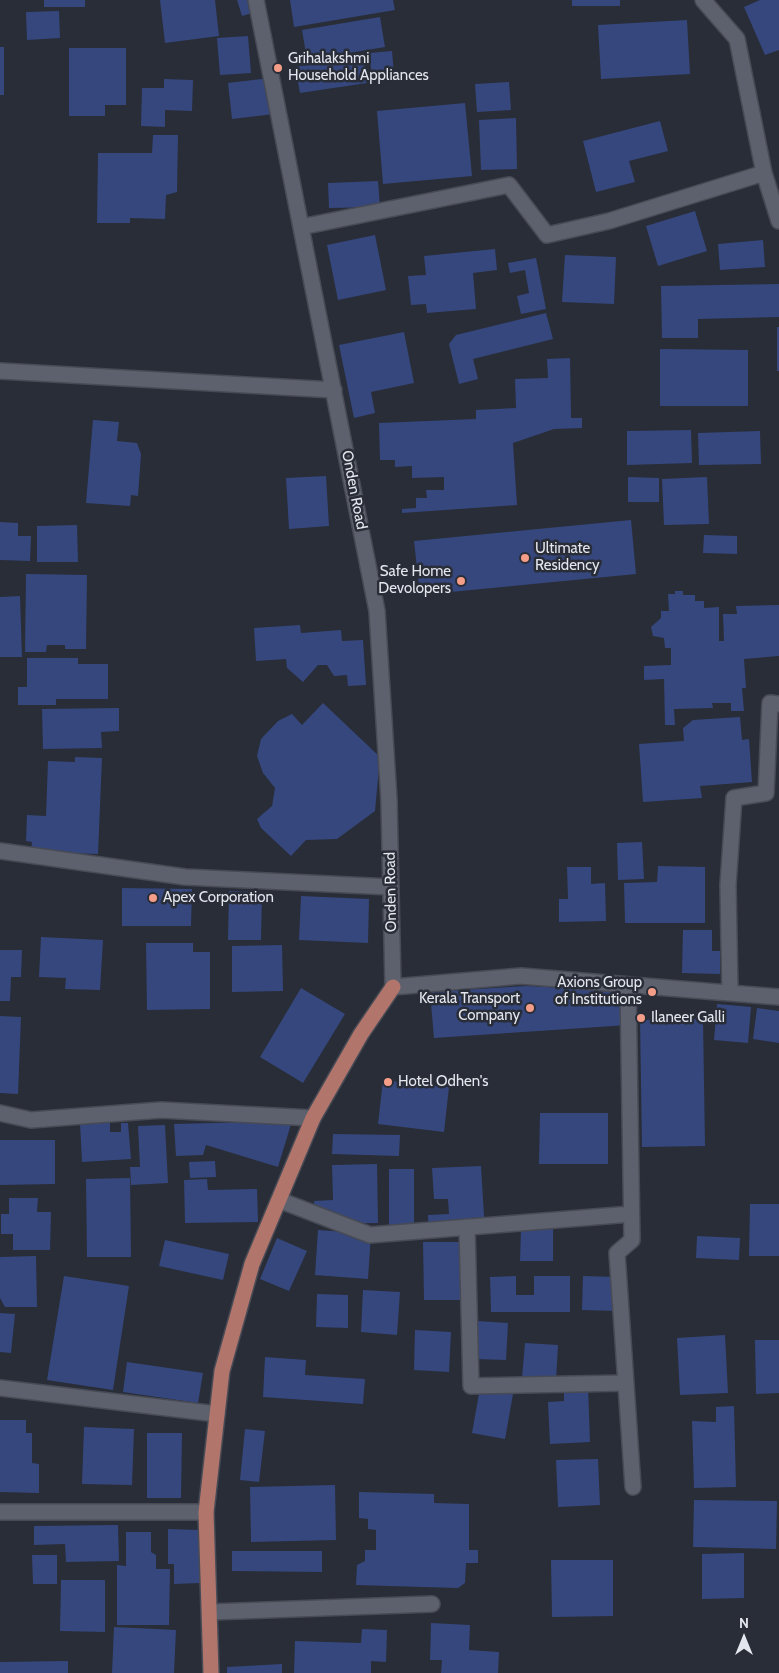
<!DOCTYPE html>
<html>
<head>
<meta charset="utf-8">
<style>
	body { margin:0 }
	#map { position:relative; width:779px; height:1673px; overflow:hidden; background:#292d37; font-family:Cabin,sans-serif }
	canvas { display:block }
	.north { position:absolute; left:719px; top:1613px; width:50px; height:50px; -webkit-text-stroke:4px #292d37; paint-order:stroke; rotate:0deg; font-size:14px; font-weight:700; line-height:20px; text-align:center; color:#e3e6ed }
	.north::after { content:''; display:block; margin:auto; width:18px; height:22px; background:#e3e6ed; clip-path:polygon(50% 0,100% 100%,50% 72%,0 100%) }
</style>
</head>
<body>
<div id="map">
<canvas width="779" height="1673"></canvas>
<div class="north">N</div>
</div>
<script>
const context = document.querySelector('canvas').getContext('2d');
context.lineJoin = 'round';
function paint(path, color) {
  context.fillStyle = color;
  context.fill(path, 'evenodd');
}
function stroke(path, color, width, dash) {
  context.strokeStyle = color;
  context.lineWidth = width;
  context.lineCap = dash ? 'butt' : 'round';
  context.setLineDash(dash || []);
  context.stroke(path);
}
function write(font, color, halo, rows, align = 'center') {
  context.font = font + ' Cabin,sans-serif';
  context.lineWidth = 5;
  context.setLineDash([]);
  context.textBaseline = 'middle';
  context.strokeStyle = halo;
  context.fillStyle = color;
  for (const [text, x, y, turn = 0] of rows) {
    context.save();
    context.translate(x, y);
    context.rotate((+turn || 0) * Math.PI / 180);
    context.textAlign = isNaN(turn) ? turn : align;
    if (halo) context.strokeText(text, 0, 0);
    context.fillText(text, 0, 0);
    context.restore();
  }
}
const building = new Path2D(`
	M44,0H85V7H44Z
	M160,0H215L219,36L165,43Z
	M237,0H251L256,12L242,16Z
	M290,0H393L395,10L294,27Z
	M572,0H620V6H572Z
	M760,0H779V50L765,55L744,7Z
	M59,11L60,38L27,40L26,12Z
	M380,17L385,47L307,60L302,30Z
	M687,20L690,74L601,79L598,25Z
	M248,36L251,73L220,75L217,38Z
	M0,47H4V95H0Z
	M69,48H126V105H105V116H69Z
	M392,51L394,74L372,77L369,53Z
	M363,56L367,83L300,93L295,67Z
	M270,78L274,114L232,119L228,83Z
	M164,79L193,80L192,111L165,110V127L141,126L142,88H164Z
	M509,82L511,110L477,112L475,84Z
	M465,103L472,176L383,184L377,111Z
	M516,118L517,169L481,170L479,120Z
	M660,121L668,151L629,161L635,182L596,192L583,141Z
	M153,135H178L177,192L166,195L165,219L130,218V223H97L98,153H152Z
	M378,181L380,207L329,208L328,183Z
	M695,211L707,251L658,266L646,226Z
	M375,235L386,290L338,300L327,245Z
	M763,240L765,267L720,270L718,244Z
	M495,249L497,270L473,273L476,309L427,313L426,304L411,305L408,276L426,275L424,256Z
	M565,255L616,257L614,304L562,302Z
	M536,258L546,309L521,314L517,296L529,293L525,270L510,273L508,263Z
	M779,284V317L698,319V338H662L661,286Z
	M546,313L553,339L473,359L478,379L459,384L449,344L456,335Z
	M777,327H779V371H777Z
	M404,332L414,383L371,392L375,413L354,418L339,345Z
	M660,349L748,350V406H660Z
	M570,358L571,418H582V428L554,429L513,443L517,505L402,513V509L416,508V498H427L426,490H444V477L412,478V466L395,467V460H380L379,423L476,419V410L516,408L515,379L548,378L547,359Z
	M93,420L119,422L117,441L137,443L141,454L138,496L131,495L130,506L86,503Z
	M691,430L692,463L627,465V431Z
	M760,431L761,464L699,465L698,433Z
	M326,476L329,526L289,529L286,478Z
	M628,477L659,478V502H628Z
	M707,477L709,524L664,525L662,479Z
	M631,520L636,574L420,595L414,541Z
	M0,522L18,523V536H31L30,561L0,560Z
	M77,525L78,562H37V526Z
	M704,535L737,536V554L703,553Z
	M26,574L87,575L86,649H65V645H47L46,652H25Z
	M675,591H683V595H695V601H704V608L719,607V641H724L723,614H737L736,606L779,605V656L744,659L746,688H742L744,711H731V703H712L713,708L674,709L675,725H665L664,679L644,680V666L671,665V648H665L664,638L653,636L651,627L661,618V611H669L668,594H675Z
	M20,596L22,657H0V597Z
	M300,625L301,633L341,630L342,641L363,640L366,685L348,686L347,675L334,676L327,665H318L303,682L287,668L286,659L256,661L254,628Z
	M27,658H78V664H108V699H56V705H18V687H27Z
	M323,703L380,757L375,811L337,839L306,840L291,856L261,828L257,819L272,806L275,788L263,773L257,756L261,739L278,721L292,714L302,725Z
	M119,708V731L101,732L102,748L43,749L42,709Z
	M740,717L742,740L749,739L752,782L700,786L702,798L643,802L639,744L684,741L683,728L693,720Z
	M75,757L102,758L98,854L31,852L32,842L26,841L27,815L46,816L48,761L75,762Z
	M642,842L644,879L618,880L617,843Z
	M658,866L705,867V923H625L624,883L657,882Z
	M567,867H591V884L605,883L606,921L559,922V899H568Z
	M122,888L192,889L191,926H122Z
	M229,891L262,892L261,940H228Z
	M301,896L369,899L368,943L299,940Z
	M683,930H712V951H720V974L682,973Z
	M41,937L103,940L100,990L65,989L66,978L39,977Z
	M146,943H193V952H210V1009L147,1010Z
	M282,945L283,991L232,992V946Z
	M0,950H22L21,977H11L10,1001H0Z
	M526,986L628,991V1025L434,1038L430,992Z
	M301,988L345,1014L303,1083L260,1057Z
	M717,1004L751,1007L748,1043L714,1040Z
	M757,1008L779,1011V1043L753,1039Z
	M0,1016L21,1017L18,1094L0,1093Z
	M703,1019L705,1146L642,1147L640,1020Z
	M383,1080L449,1087L444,1132L378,1124Z
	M540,1113H608V1164H539Z
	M110,1121V1132H121V1123H128L131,1159L82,1162L80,1123Z
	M292,1121L278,1167L206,1145L203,1155L176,1156L174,1124Z
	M165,1125L168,1183L131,1185L130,1167H140L138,1126Z
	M333,1134L400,1135L399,1156L332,1154Z
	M0,1140H55V1184L0,1185Z
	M215,1161L216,1177L190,1178L189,1162Z
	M377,1164L378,1223L315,1224L314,1201L333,1200L332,1165Z
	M481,1166L485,1232L429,1236L428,1215L449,1214L448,1199H434L432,1168Z
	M389,1169H414V1228H389Z
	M130,1178L131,1257H87L86,1179Z
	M207,1179L208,1190L257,1189L258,1222L185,1223L184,1180Z
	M9,1198H38L37,1212H51L50,1250H13V1234H1V1214H9Z
	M750,1204H779V1256H749Z
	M521,1228L553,1229V1261H520Z
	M318,1230L371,1234L368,1279L315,1275Z
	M697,1236L740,1238L739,1260L696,1258Z
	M277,1238L307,1251L289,1291L260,1279Z
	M165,1240L229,1254L223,1280L159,1266Z
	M423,1242H462V1300H424Z
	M36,1256L37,1307H5L0,1298V1257Z
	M64,1276L129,1286L113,1390L47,1380Z
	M516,1276V1295H534V1276H570V1312H491L490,1277Z
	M583,1276L618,1277L617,1311L582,1310Z
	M363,1290L400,1292L397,1335L361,1332Z
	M317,1294L348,1295V1328L316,1327Z
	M0,1313L15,1314L11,1353L0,1352Z
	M477,1321L508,1323L506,1360L475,1359Z
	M415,1330L451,1332L449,1372L414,1370Z
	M725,1335L728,1393L680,1395L677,1338Z
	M755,1340H779V1393L756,1394Z
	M525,1343L558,1345L556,1381L522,1378Z
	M265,1357L306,1360L305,1375L365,1379L363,1404L263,1397Z
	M127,1362L203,1373L198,1403L123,1392Z
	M588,1386L590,1442L550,1444L548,1402L564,1401V1387Z
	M480,1388L513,1394L505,1439L472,1433Z
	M734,1406L736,1487L694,1488L692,1421L716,1422V1407Z
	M0,1420H26V1433H32V1463L39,1464V1493L0,1492Z
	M84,1427L134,1429L132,1485L82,1484Z
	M245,1429L265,1431L259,1482L240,1480Z
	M147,1433H182L181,1498H147Z
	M598,1459L600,1505L558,1507L556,1460Z
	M335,1485L336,1540L251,1542L250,1487Z
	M359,1492L434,1494V1503L469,1504V1550H478V1563H466L465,1583L458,1588L356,1585L357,1565L365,1561V1550H376V1530L368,1529V1519L359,1518Z
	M694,1500L777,1501L776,1549L693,1547Z
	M118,1525L119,1561L66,1562L65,1544L34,1545V1526Z
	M168,1529L200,1530V1583L174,1584V1564H168Z
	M126,1532H151V1552L156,1555V1569H170L169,1625H117V1565L126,1566Z
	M232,1551H322V1572L232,1571Z
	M744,1553V1598L702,1599V1554Z
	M32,1555H57V1584H33Z
	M551,1560H613V1616L552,1617Z
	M61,1580H105V1632L60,1631Z
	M431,1623L470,1625L469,1650L499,1652L498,1673H441L442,1660H430Z
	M114,1627L176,1630L174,1673H112Z
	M362,1629L387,1630L386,1662L371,1661V1673H294L295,1641L361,1643Z
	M68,1661V1673H0V1662Z
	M282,1664V1673H227V1667Z`);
const minor = new Path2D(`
	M256,0L377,611L389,800L393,987L521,976L779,997
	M703,0L737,39L764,173L779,221
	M301,227L509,185L547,235L609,221L764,173
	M0,371L334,390
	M0,851L185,877L391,887
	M628,985L632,1240L617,1253L633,1487
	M730,993L728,885L734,798L766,793L770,703L779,704
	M0,1113L31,1120L161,1110L313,1118
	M279,1200L370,1235L631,1214
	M467,1227L471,1386L626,1383
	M0,1388L217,1414
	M0,1512H206
	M211,1612L432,1604`);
const major = new Path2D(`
	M211,1673L206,1512L222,1371L252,1264L313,1118L361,1034L393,987`);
const markers = [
	[278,68,5,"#f49e89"],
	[525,558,5,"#f49e89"],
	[461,581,5,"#f49e89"],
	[153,898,5,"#f49e89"],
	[652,992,5,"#f49e89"],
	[530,1008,5,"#f49e89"],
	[641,1018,5,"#f49e89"],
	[388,1082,5,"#f49e89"]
];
const poiNames = [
	["Grihalakshmi",288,59],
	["Household Appliances",288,76],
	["Ultimate",535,549],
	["Residency",535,566],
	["Safe Home",451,572,"right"],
	["Devolopers",451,589,"right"],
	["Apex Corporation",163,898],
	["Axions Group",642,983,"right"],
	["of Institutions",642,1000,"right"],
	["Kerala Transport",520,999,"right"],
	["Company",520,1016,"right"],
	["Ilaneer Galli",651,1018],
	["Hotel Odhen's",398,1082]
];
const streetNames = [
	["Onden Road",354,490,79],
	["Onden Road",391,892,-91]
];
paint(building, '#35477d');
stroke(minor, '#484b55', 18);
stroke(major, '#484b55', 18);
stroke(minor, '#5c616d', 15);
stroke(major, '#b1756b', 15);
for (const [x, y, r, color] of markers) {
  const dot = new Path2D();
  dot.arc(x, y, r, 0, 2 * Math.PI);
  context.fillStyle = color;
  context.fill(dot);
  stroke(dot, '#292d37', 2);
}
write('15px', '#e3e6ed', '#292d37', poiNames, 'left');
write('15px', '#e3e6ed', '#292d37', streetNames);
</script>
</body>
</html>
